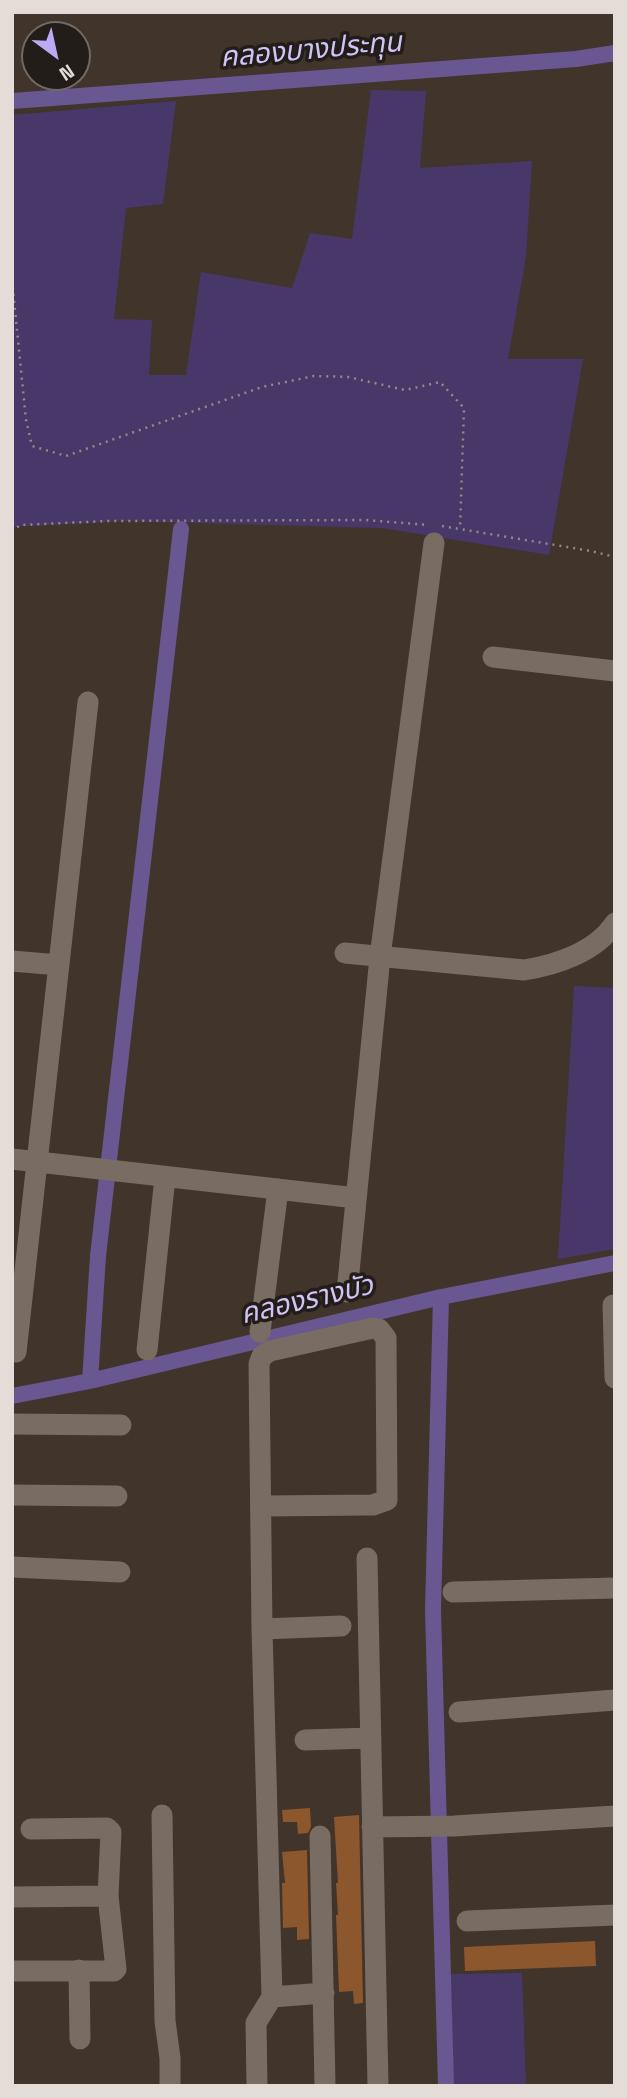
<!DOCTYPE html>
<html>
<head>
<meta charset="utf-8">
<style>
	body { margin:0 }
	#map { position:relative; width:627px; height:2098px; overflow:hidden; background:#40342b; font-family:"Space Grotesk",sans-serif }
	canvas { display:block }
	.frame { position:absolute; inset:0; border:14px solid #e4ddd7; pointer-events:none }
	.north { position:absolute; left:21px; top:21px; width:70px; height:70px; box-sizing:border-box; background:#221d19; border:2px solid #706a65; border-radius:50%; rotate:147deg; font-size:19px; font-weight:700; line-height:28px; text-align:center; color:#e4ddd7 }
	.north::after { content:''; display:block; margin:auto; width:24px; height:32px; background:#bea9f5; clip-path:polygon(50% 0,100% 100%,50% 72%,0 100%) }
</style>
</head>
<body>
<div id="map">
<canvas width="627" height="2098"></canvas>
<div class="frame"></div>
<div class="north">N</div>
</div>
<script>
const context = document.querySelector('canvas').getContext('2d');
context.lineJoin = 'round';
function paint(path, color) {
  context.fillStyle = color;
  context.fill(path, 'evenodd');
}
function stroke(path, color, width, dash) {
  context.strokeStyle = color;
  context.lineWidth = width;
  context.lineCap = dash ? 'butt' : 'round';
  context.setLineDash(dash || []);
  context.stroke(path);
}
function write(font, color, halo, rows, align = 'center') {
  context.font = font + ' "Space Grotesk","Noto Sans Thai",sans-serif';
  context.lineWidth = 7;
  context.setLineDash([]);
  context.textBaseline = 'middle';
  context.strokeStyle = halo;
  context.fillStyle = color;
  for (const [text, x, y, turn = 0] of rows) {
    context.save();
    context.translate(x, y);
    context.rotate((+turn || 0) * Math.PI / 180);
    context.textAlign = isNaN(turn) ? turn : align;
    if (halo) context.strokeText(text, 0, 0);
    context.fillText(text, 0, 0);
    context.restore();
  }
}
const green = new Path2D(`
	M371,90L426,91L420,168L532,161L526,257L508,359H583L549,555L382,528L122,521L12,527V115L176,101L163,204L126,208L114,319L152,320L149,375H186L201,272L292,288L310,233L352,239Z
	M574,986L615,988V1249L558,1259Z
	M522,1973L526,2086H452L451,1974Z`);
const canal = new Path2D(`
	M12,101L576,59L615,53
	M441,1297L433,1610L446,2086
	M90,1381L98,1256L181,529
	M12,1396L90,1381L441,1297L615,1263`);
const building = new Path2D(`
	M310,1808L311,1827L308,1833L298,1834L297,1822H283L282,1810Z
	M359,1815L363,2003L354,2004L353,1991L339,1992L336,1915H338L336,1883H338L334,1817Z
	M307,1850L309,1939L297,1940V1927L283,1928L282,1883H285L282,1852Z
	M595,1941L596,1966L465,1971L464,1947Z`);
const path = new Path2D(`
	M12,280L26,420L32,446L66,456L262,387L314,376L348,377L405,390L440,382L464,408L460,529
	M442,526L591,551L615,557
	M12,532L20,525L108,521L365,520L429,525`);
const minor = new Path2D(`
	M493,657L615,671
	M345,953L524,970C556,965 596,952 615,923
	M12,961L59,965
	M12,1159L356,1198
	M347,1292L380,957L434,543
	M613,1305L615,1378
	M260,1332L278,1189
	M147,1350L165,1177
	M16,1352L88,702
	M12,1424L121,1425
	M12,1495L117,1496
	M261,1506L373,1505L387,1500L386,1338L379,1329L373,1328L270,1351L262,1356L259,1364L262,1629L272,1997
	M367,1558L378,2086
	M12,1567L120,1572
	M453,1592L615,1588
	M262,1629L341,1626
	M459,1712L615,1700
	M305,1740L371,1738
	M162,1815L165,2021L170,2058V2086
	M372,1827L454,1826L615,1816
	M320,1836L325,2086
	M12,1897L108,1896
	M467,1921L615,1915
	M79,1970L80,2039
	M12,1971H114L116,1969L108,1896L111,1832L107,1828L31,1829
	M257,2086L256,2023L272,1997L324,1993`);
const waterNames = [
	["คลองบางประทุน",311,51,-5],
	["คลองรางบัว",307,1301,-13]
];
paint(green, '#48386a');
stroke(canal, '#685790', 16);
paint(building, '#8c572d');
stroke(path, '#948a83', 2.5, [2, 5]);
stroke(minor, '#796c62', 21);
write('italic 28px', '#d1c3f7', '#221d19', waterNames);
</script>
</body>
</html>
